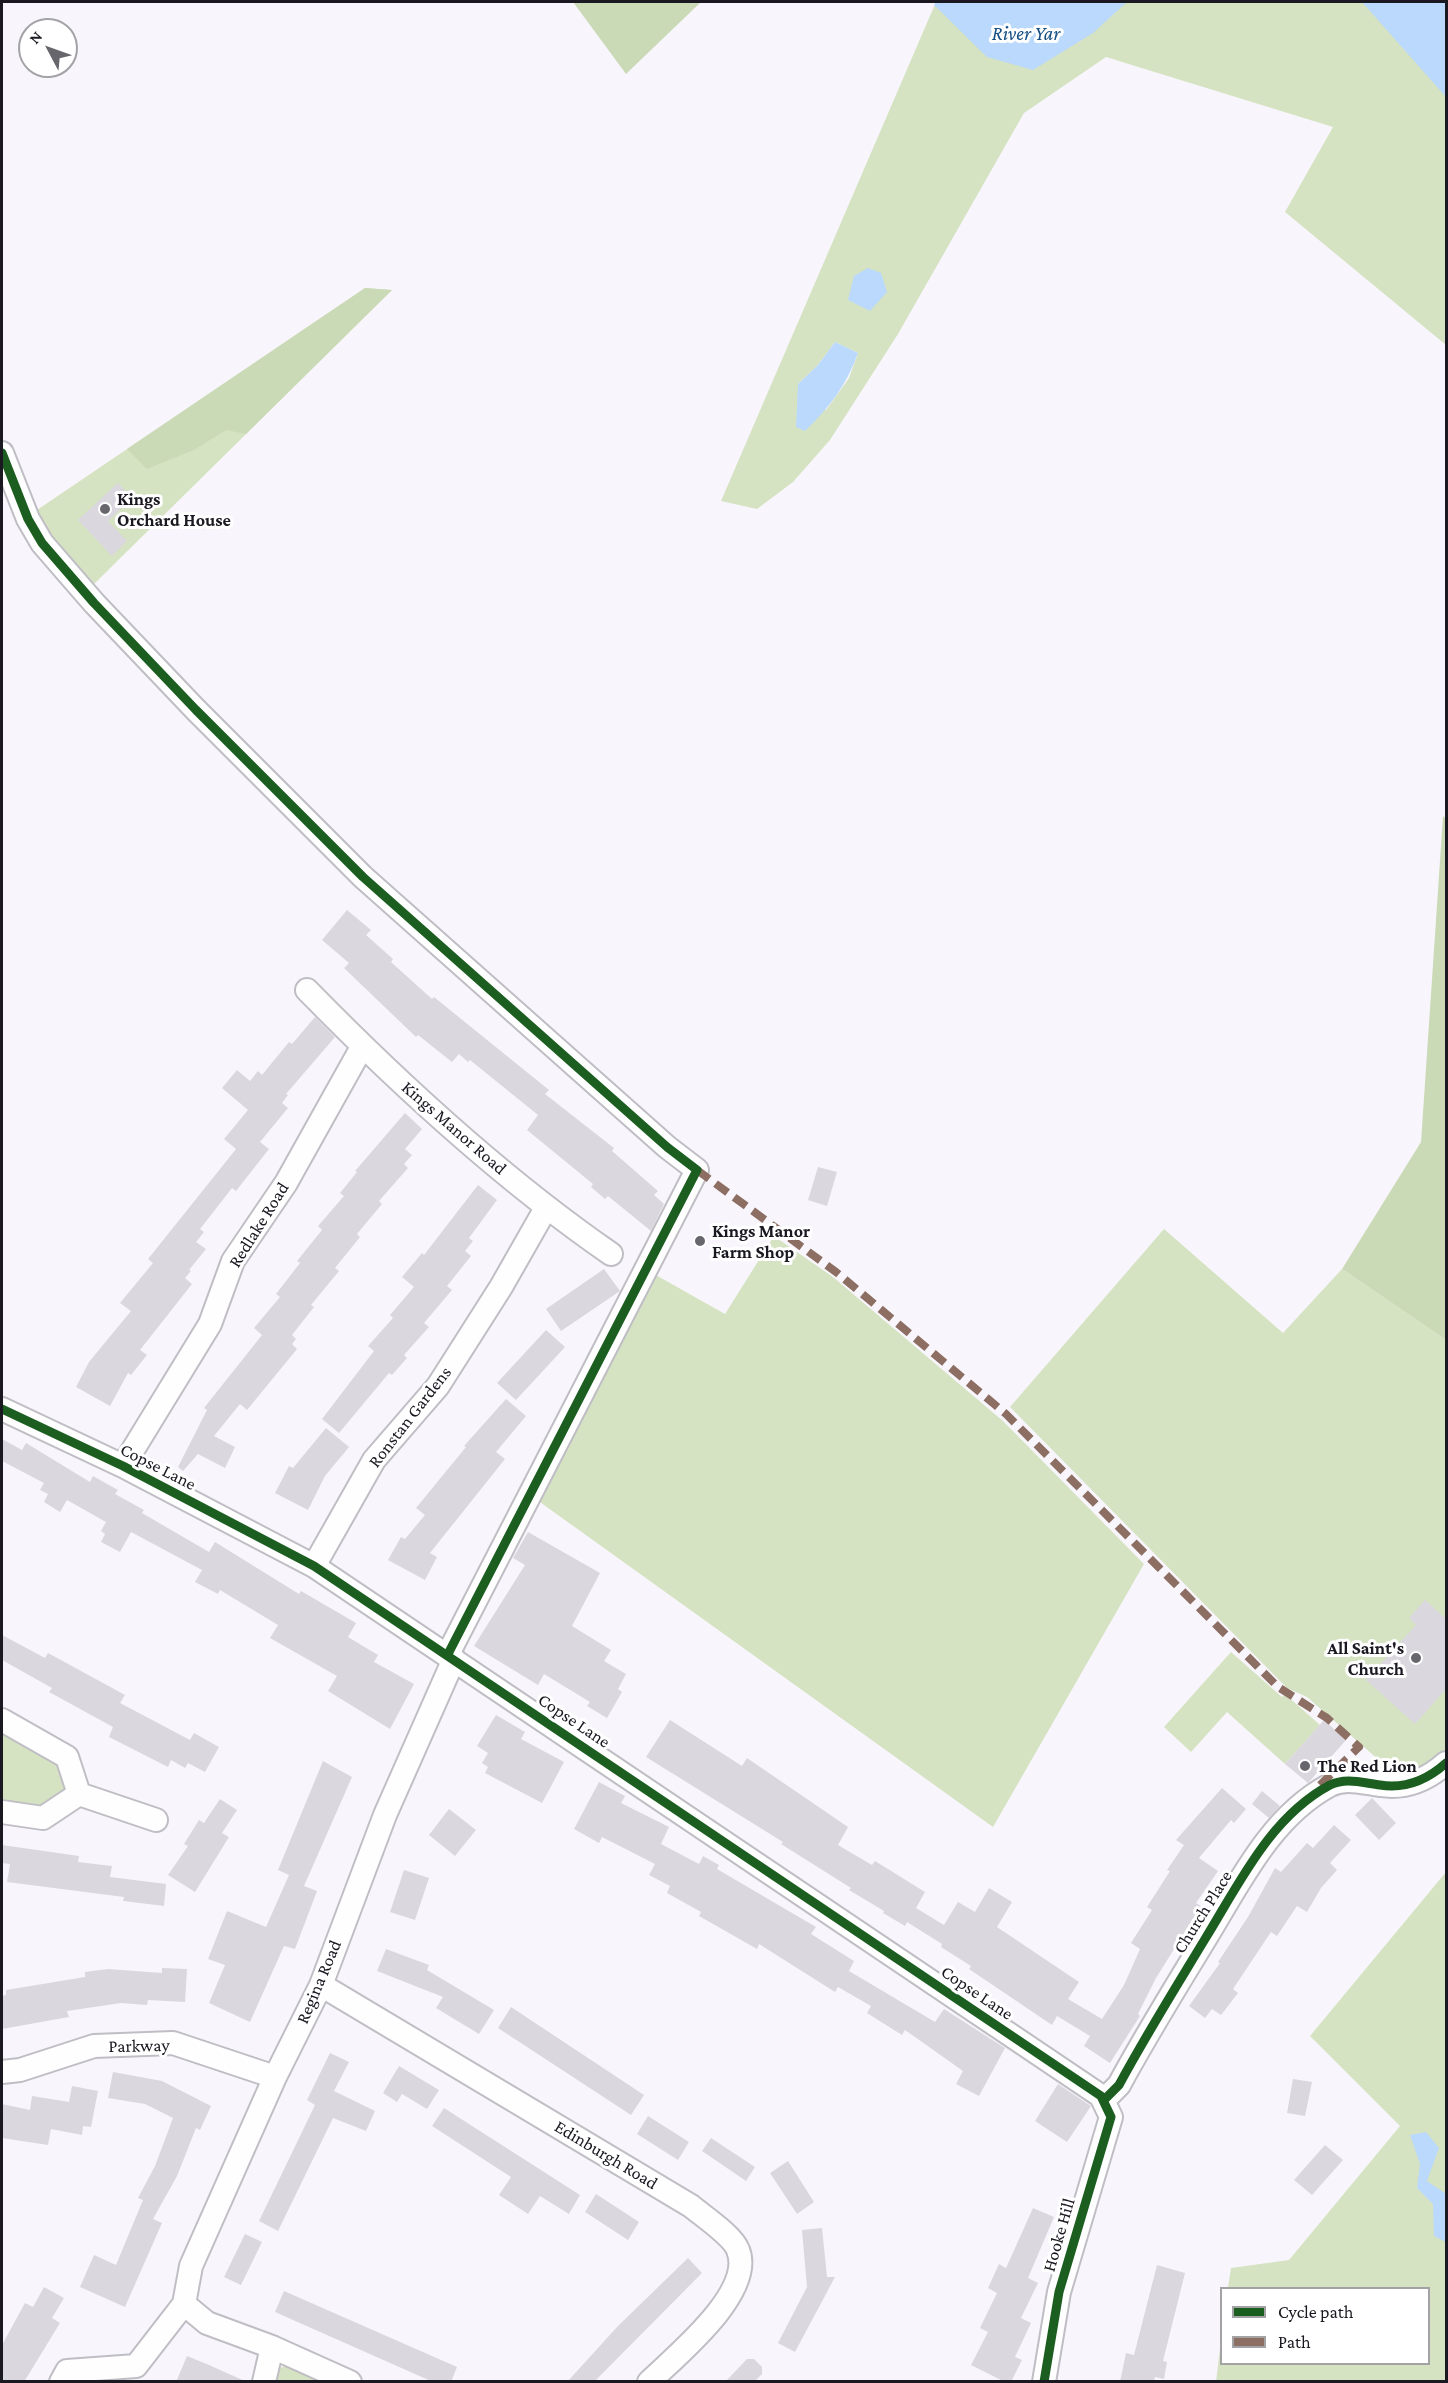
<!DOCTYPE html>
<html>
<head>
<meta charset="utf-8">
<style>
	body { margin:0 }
	#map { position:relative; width:1448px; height:2383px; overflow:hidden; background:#f8f6fc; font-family:"Crimson Pro",serif }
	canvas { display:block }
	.frame { position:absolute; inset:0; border:3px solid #1a1820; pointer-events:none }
	.legend { position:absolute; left:1220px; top:2287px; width:210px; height:78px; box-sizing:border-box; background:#fff; border:2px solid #a3a3a6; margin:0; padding:8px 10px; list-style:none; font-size:18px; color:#1a1820 }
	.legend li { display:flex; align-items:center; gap:12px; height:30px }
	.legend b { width:30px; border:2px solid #a3a3a6 }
	.north { position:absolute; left:18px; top:18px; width:60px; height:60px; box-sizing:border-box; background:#fff; border:2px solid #a3a3a6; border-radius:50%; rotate:311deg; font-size:16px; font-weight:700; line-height:24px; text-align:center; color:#1a1820 }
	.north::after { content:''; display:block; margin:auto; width:21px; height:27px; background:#68666d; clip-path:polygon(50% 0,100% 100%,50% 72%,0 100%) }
</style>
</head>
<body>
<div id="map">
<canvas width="1448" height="2383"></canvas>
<div class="frame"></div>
<ul class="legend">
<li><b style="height:8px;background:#1b5e20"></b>Cycle path</li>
<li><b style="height:8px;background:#8d6e63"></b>Path</li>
</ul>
<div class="north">N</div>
</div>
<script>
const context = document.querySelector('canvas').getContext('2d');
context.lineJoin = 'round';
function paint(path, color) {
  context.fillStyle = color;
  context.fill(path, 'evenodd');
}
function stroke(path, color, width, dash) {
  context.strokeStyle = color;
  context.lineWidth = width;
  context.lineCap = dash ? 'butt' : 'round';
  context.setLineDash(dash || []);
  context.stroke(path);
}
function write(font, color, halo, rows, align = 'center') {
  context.font = font + ' "Crimson Pro",serif';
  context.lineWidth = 6;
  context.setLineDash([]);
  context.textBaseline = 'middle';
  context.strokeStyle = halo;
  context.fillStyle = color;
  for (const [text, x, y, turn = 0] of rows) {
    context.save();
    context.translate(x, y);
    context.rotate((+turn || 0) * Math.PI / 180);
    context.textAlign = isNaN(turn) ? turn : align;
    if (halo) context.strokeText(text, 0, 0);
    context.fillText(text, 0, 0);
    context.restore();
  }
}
const green = new Path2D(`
	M936,2H1446V345L1285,212L1333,127L1106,57L1024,113L898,334L830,440L793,482L757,509L721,501ZM835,342L858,353L849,378L826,410L798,384L818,365Z
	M365,288L392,290L90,588L50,539L37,510Z
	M1164,1229L1283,1333L1342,1269L1446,1340V1752L1427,1770L1397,1776L1307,1697L1287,1688L1010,1407Z
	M774,1236L833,1277L1003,1421L1144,1564L993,1827L537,1500L654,1274L725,1314Z
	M1231,1652L1282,1697L1285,1694L1320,1725L1285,1764L1227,1712L1191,1752L1164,1727Z
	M2,1720L67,1757L79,1794L43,1818L2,1812Z
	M1446,1872V2381L1216,2382L1221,2340L1222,2364H1428V2288H1228L1231,2268L1289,2260L1400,2126L1310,2036Z
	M287,2365L323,2381H272L278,2369Z`);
const forest = new Path2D(`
	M573,2H701L626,74Z
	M365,288L392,290L246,434L226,430L194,450L147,469L127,449Z
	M1443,816L1446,819V1340L1342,1269L1421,1142Z`);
const water = new Path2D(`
	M936,2H1127L1093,33L1033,70L987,57L934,5Z
	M1362,2H1446V97L1438,88Z
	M868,268L881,273L887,292L870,311L848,300L854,276Z
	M835,342L858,353C847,384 830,407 805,431L796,427L798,384L818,365Z
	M1426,2132L1439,2148L1427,2181L1446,2194V2242L1434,2236L1433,2204L1417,2188L1420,2164L1410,2135Z`);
const building = new Path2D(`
	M118,483L132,498L108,521L127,541L112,556L78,520Z
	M347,910L371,930L366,935L393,959L391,962L432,999L434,997L549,1090L545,1094L614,1148L612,1151L658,1191L654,1195L664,1204L651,1231L608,1196L605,1199L591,1187L593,1184L527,1130L538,1115L470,1060L468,1062L459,1054L452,1062L418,1035L416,1037L344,968L349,963L322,940Z
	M315,1017L335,1037L286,1094L288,1095L282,1103L288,1108L260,1142L269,1149L236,1191L232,1188L200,1229L204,1232L196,1242L206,1249L189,1270L191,1271L185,1278L192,1284L140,1350L147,1355L131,1375L128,1373L110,1406L76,1387L89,1362L131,1311L120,1303L153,1263L148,1259L236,1149L224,1139L248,1110L222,1088L237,1070L250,1081L258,1071L262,1075L289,1042L292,1044Z
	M405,1113L422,1129L405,1149L412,1155L404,1164L408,1168L379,1201L382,1204L357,1234L360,1237L335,1268L339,1271L311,1305L314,1307L292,1335L296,1339L292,1344L297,1349L247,1410L240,1404L214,1436L235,1447L225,1468L198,1454L183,1471L178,1467L207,1410L204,1408L262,1335L254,1328L280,1297L276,1294L300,1263L297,1261L322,1230L318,1226L344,1196L340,1193L357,1172L355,1171Z
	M818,1167L837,1172L827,1206L808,1200Z
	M478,1185L497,1200L469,1238L473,1241L465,1251L471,1256L447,1286L452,1290L424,1323L429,1327L404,1355L407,1358L392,1375L389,1373L339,1433L322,1419L374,1351L368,1346L393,1318L390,1315L414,1287L402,1277L422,1253L424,1255Z
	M604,1269L620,1291L561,1331L546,1309Z
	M546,1330L565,1347L516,1400L497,1383Z
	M506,1399L526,1416L496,1452L505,1459L430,1553L437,1557L425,1580L388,1560L401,1537L405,1539L425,1515L416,1508L466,1447L464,1446Z
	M326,1428L349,1447L325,1476L308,1510L275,1493L289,1466L293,1468Z
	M2,1439L22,1450L26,1443L90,1482L93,1476L118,1490L115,1494L144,1510L142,1513L209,1552L215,1542L299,1594L301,1591L356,1623L348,1637L378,1655L374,1662L414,1684L390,1729L328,1691L337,1676L270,1638L278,1625L220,1590L218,1594L195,1582L202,1570L131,1532L120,1552L101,1542L105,1534L101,1531L106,1522L67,1500L60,1512L44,1502L48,1494L40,1490L44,1483L2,1461Z
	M528,1532L600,1573L572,1626L611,1650L604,1661L626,1674L618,1689L622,1692L607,1718L587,1706L590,1702L544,1674L538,1685L474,1646L525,1565L513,1558Z
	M1425,1600L1446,1619V1689L1415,1724L1366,1680L1416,1625L1409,1618Z
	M2,1635L45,1658L48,1653L125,1695L120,1703L190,1740L194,1733L219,1747L205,1772L188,1763L185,1768L171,1760L168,1767L109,1737L113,1727L49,1692L52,1688L2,1660Z
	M496,1715L525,1732L521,1739L564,1762L542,1803L485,1773L488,1767L482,1763L488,1753L477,1746Z
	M670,1720L742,1766L747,1758L848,1827L838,1845L872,1865L875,1861L925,1892L916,1908L944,1925L958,1902L975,1912L989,1888L1012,1902L997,1927L1079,1982L1068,1999L1102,2019L1124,1985L1140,1949L1131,1943L1152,1910L1147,1907L1170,1871L1167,1870L1184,1845L1176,1840L1222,1788L1246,1809L1234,1823L1231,1820L1199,1858L1218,1871L1196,1903L1201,1906L1156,1978L1138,2014L1140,2016L1110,2063L1084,2046L1090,2036L1057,2016L1052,2025L969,1969L971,1966L941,1947L942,1944L907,1922L905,1926L883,1913L884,1911L849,1890L851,1888L781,1844L783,1842L646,1757Z
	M1324,1720L1346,1740L1308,1783L1285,1764Z
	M323,1761L352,1777L304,1886L317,1891L295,1949L284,1946L250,2022L209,2003L225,1965L208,1959L227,1911L266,1927L289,1875L278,1870Z
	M599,1782L625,1796L621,1803L669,1827L661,1844L699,1864L703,1856L719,1865L717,1869L816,1927L811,1934L854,1961L849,1971L935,2022L944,2009L1005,2048L979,2096L956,2084L963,2071L905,2030L902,2035L867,2013L871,2006L838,1987L835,1992L759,1944L757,1949L699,1916L701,1912L667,1893L670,1886L649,1875L655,1864L602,1837L599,1843L574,1829Z
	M1262,1791L1280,1806L1269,1818L1252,1804Z
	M1372,1798L1396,1823L1379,1840L1355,1815Z
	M220,1799L237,1810L222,1833L229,1837L195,1892L168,1875L188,1846L184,1844L199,1820L204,1823Z
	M449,1809L476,1830L455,1856L429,1835Z
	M1334,1825L1351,1840L1330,1863L1337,1870L1321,1888L1307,1912L1297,1906L1277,1936L1271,1932L1233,1989L1238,1993L1221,2015L1212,2009L1205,2018L1189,2006L1220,1963L1218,1962L1248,1917L1275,1868L1281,1872L1307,1843L1313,1848Z
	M2,1845L79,1856L78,1862L112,1866L110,1877L166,1884L164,1906L123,1901L124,1897L7,1882L10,1864L2,1863Z
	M404,1870L429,1878L415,1920L390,1912Z
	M386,1949L429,1965L427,1970L494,2010L479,2034L436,2008L443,1997L377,1971Z
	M162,1968L187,1969L185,2002L148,2000L147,2005L121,2003L67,2011L69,2017L2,2029V1996L6,1995V1990L85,1977V1972L108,1969L162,1973Z
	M511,2007L644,2095L631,2115L498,2028Z
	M330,2053L349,2062L334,2091L375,2111L366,2131L333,2118L278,2231L259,2221L315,2105L307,2100Z
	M399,2066L439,2090L427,2109L402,2094L397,2102L383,2093Z
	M113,2072L162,2081L211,2106L200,2130L196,2128L177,2176L153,2219L162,2223L125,2307L80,2287L94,2255L116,2265L143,2200L138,2198L155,2166L173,2118L145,2104L108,2098Z
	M1293,2079L1312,2082L1305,2116L1287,2113Z
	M1058,2084L1091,2106L1067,2142L1035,2121Z
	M72,2086L98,2091L91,2127L83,2126L82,2135L51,2129L48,2145L2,2138V2104L30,2110L32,2096L69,2102Z
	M444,2108L580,2195L569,2214L540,2196L528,2214L499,2195L511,2177L432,2126Z
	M648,2116L689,2142L678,2160L637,2134Z
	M711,2138L755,2167L746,2181L702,2151Z
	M1325,2145L1343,2160L1312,2195L1294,2180Z
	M788,2161L814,2202L797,2214L770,2173Z
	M596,2194L639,2222L628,2240L585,2212Z
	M1033,2208L1054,2217L1028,2278L1038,2283L1021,2318L1031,2323L1015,2357L1022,2360L1011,2382H1005L971,2365L988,2332L980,2328L997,2293L988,2288L999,2264L1006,2268Z
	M822,2228L827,2277H835L795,2352L778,2343L807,2287L802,2230Z
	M245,2234L262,2242L241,2285L224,2277Z
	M688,2258L702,2273L594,2382H567L618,2326Z
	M1157,2265L1185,2273L1163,2361L1167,2362L1164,2379L1155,2377L1154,2382H1120L1126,2353L1134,2355Z
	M44,2287L64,2298L52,2318L60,2323L24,2382H2V2345L25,2303L33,2307Z
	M284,2291L457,2367L451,2382H433L275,2312Z
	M187,2356L209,2365L247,2382H176Z
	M747,2359H754L762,2367V2374L754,2382H725Z`);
const minor = new Path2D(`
	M2,453L28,519L42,543L94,603L196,710L363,877L667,1147L697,1170L448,1654
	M307,990C401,1086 501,1178 611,1254
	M2,1409L123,1466L314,1566L1101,2096L1111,2117L1059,2292L1044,2382
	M123,1466L210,1324L233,1261L286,1183L362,1047
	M314,1566L374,1460L438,1386L501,1287L546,1208
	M2,1720L67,1757L79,1794
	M79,1794L156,1820
	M2,1812L43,1818L79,1794
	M321,1985L691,2206C703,2216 733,2236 738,2250C755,2292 677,2355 649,2382
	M2,2072L20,2070L94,2046L173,2043L275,2077
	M1104,2100L1119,2085C1146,2035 1176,1987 1205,1939C1239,1884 1270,1817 1330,1785C1346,1777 1363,1783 1380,1785C1405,1789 1427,1780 1446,1763
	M184,2304L191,2266L275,2077L321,1985L385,1815L454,1659
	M184,2304L207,2323L272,2347L350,2382
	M61,2382L67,2371L136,2366L184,2304
	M264,2382L272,2347`);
const quiet = new Path2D(`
	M697,1170L836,1272L1006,1414L1278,1687L1327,1718L1359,1747L1320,1785`);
const cycleway = new Path2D(`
	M2,453L28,519L42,543L94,603L196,710L363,877L667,1147L697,1170L448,1654
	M2,1409L123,1466L314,1566L1101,2096L1111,2117L1059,2292L1044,2382
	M1104,2100L1119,2085C1146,2035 1176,1987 1205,1939C1239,1884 1270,1817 1330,1785C1346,1777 1363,1783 1380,1785C1405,1789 1427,1780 1446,1763`);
const markers = [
	[105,509,6,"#68666d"],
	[700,1241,6,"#68666d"],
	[1416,1658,6,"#68666d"],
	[1305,1766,6,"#68666d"]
];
const poiNames = [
	["Kings",117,499],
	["Orchard House",117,520],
	["Kings Manor",712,1231],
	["Farm Shop",712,1252],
	["All Saint's",1404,1648,"right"],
	["Church",1404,1669,"right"],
	["The Red Lion",1317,1766]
];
const streetNames = [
	["Kings Manor Road",454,1128,41],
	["Redlake Road",259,1225,-58],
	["Ronstan Gardens",410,1417,-52],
	["Copse Lane",158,1467,27],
	["Copse Lane",574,1721,34],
	["Church Place",1203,1912,-58],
	["Regina Road",319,1982,-67],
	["Copse Lane",977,1993,34],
	["Parkway",139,2046,-1],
	["Edinburgh Road",606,2155,31],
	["Hooke Hill",1059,2235,-74]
];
const waterNames = [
	["River Yar",1026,34]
];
paint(green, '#d5e3c2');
paint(forest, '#cbdab6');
paint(water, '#bbd9fc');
paint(building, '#dad7df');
stroke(minor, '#c0bec5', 26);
stroke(minor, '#fefeff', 22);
stroke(quiet, '#8d6e63', 8, [15, 8]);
stroke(cycleway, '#1b5e20', 9);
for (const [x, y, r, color] of markers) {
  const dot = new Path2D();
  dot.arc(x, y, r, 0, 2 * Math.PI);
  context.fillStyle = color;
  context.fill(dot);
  stroke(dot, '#fff', 2);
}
write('bold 18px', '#1a1820', '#fff', poiNames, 'left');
write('18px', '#1a1820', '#fff', streetNames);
write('italic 20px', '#144f83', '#fff', waterNames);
</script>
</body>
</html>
